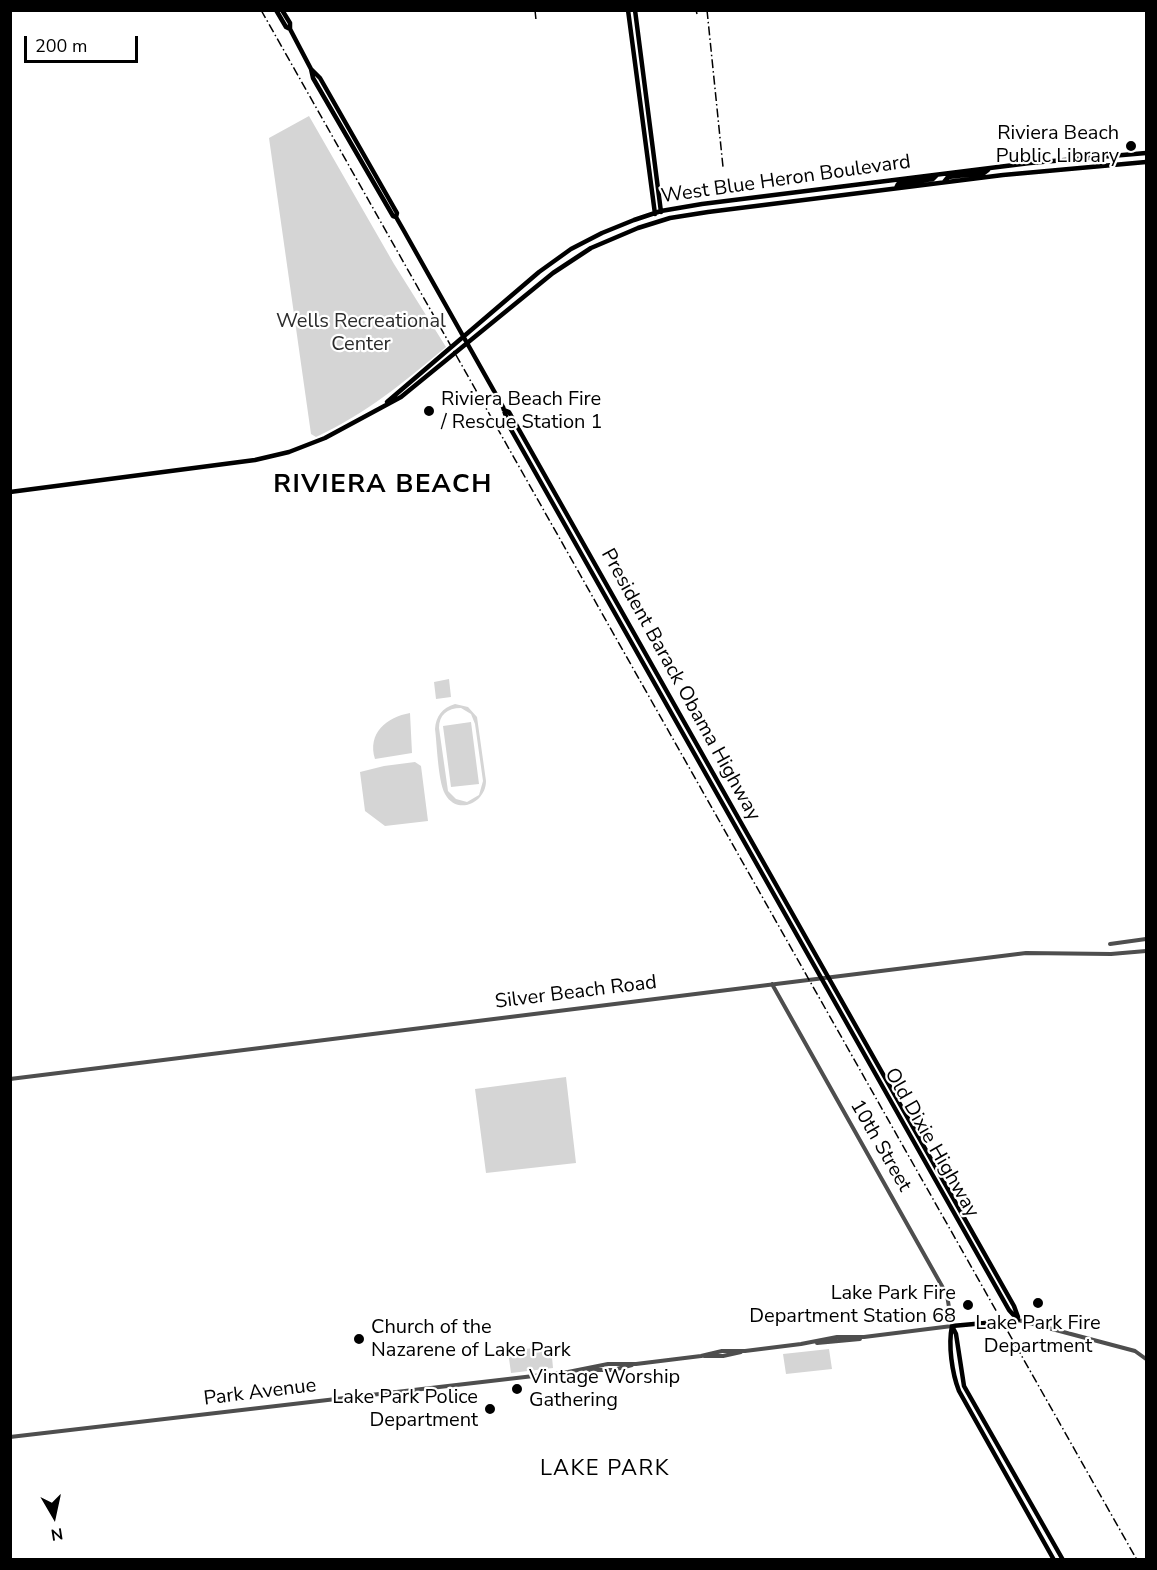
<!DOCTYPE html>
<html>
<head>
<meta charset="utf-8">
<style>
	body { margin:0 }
	#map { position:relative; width:1157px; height:1570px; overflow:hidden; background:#fff; font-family:"Nunito Sans",sans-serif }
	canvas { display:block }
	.frame { position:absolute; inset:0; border:12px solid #000; pointer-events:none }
	.north { position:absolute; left:24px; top:1486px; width:60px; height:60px; -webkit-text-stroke:4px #fff; paint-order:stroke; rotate:171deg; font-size:16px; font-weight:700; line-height:24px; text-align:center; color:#000 }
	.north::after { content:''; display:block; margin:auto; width:21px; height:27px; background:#000; clip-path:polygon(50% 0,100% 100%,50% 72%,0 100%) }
	.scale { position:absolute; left:24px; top:36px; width:114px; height:27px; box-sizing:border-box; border:3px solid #000; border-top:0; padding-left:8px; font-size:18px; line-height:21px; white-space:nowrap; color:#000; -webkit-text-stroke:4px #fff; paint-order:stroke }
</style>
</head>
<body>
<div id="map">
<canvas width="1157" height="1570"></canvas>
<div class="frame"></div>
<div class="north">N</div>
<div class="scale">200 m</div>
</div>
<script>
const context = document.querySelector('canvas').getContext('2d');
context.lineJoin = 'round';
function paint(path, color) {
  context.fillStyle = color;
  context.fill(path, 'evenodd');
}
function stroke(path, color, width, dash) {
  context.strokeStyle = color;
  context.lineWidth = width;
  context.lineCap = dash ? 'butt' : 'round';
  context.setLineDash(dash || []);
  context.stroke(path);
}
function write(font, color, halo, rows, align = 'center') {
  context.font = font + ' "Nunito Sans",sans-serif';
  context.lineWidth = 4.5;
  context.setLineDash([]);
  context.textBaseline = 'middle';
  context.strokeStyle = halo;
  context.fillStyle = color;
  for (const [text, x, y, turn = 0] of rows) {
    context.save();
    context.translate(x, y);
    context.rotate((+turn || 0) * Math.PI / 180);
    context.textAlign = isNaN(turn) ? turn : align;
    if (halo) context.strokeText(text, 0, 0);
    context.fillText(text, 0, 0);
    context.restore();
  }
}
const green = new Path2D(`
	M309,116L394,264L446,347C401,384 369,412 316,437L311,434L269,138Z
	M449,679L451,697L436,699L434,682Z
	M455,704L468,707L477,717L486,781C486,803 457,816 445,794C438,781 437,744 435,729C436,716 442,708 455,704ZM461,708L471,714L475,724L483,781L479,795L467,802L456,799L448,791L439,728C439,715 447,708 461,708Z
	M410,713L412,753L375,759C367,733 387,717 410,713Z
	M471,722L479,784L451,787L443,726Z
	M415,762L421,766L428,821L385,826L365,811L360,772L384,766Z
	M566,1077L576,1163L486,1173L475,1089Z
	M551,1346L553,1368L511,1373L508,1351Z
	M829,1349L832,1369L786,1374L783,1354Z`);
const minor = new Path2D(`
	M1110,944L1146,939
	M10,1079L1026,953L1111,954L1146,951
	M1018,1320L1135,1351L1146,1359
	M817,1343L860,1339
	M704,1356H723L741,1352
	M589,1370H613L632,1365
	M10,1437L568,1372L608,1364H636L701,1356L722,1351H745L801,1344L837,1337H864L952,1326L947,1295L772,984`);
const major = new Path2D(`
	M276,10L286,27L290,29L311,69L313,78L393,216L396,217
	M282,10L290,23V29
	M628,10L655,214
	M635,10L661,212
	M311,69L320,78L397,213L396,217L404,231L503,407L509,426L1009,1310L1018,1320
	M944,182L948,177L984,173L988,170
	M896,188L898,184L933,179L937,175
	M387,402L539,272L571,249L602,233L634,220L661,211L702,204L1030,163L1146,153
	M504,410L509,412L1014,1306L1018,1317
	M10,492L255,460L289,452L325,438L401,397L553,273L591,248L638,228L670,218L708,212L1003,175L1146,162
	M952,1326L956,1334L964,1386L1063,1560
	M952,1326C948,1345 952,1373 959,1391L1054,1560
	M952,1326L1018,1320`);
const rail = new Path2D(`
	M261,10L1137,1560
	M535,10L536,20
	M696,10L697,14
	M707,10L723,167`);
const markers = [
	[1131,146,6,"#000"],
	[429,411,6,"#000"],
	[1038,1303,6,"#000"],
	[968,1305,6,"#000"],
	[359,1339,6,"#000"],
	[517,1389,6,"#000"],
	[490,1409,6,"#000"]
];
const poiNames = [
	["Riviera Beach",1119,134],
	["Public Library",1119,157],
	["Riviera Beach Fire",441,400,"left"],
	["/ Rescue Station 1",441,423,"left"],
	["Lake Park Fire",956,1294],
	["Department Station 68",956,1317],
	["Lake Park Fire",1038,1324,"center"],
	["Department",1038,1347,"center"],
	["Church of the",371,1328,"left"],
	["Nazarene of Lake Park",371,1351,"left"],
	["Vintage Worship",529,1378,"left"],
	["Gathering",529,1401,"left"],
	["Lake Park Police",478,1398],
	["Department",478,1421]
];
const streetNames = [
	["West Blue Heron Boulevard",786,180,-8],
	["President Barack Obama Highway",680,685,61],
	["Silver Beach Road",576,993,-7],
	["Old Dixie Highway",931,1143,60],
	["10th Street",880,1146,60],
	["Park Avenue",260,1393,-7]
];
const parkNames = [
	["Wells Recreational",361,322],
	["Center",361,345]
];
const quarterNames = [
	["LAKE PARK",605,1470]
];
const districtNames = [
	["RIVIERA BEACH",383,486]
];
paint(green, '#d5d5d5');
stroke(minor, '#4e4e4e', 4);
stroke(major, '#000', 4.5);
stroke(rail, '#000', 1.5, [9, 3, 1.5, 3]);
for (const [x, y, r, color] of markers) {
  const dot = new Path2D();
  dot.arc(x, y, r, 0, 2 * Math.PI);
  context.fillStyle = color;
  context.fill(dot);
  stroke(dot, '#fff', 2);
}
write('20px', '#000', '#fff', poiNames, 'right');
write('20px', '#000', '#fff', streetNames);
write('20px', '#2c2c2c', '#fff', parkNames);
context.letterSpacing = '1.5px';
write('22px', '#000', '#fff', quarterNames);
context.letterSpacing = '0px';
context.letterSpacing = '1.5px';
write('bold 26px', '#000', '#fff', districtNames);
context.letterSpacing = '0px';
</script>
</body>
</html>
